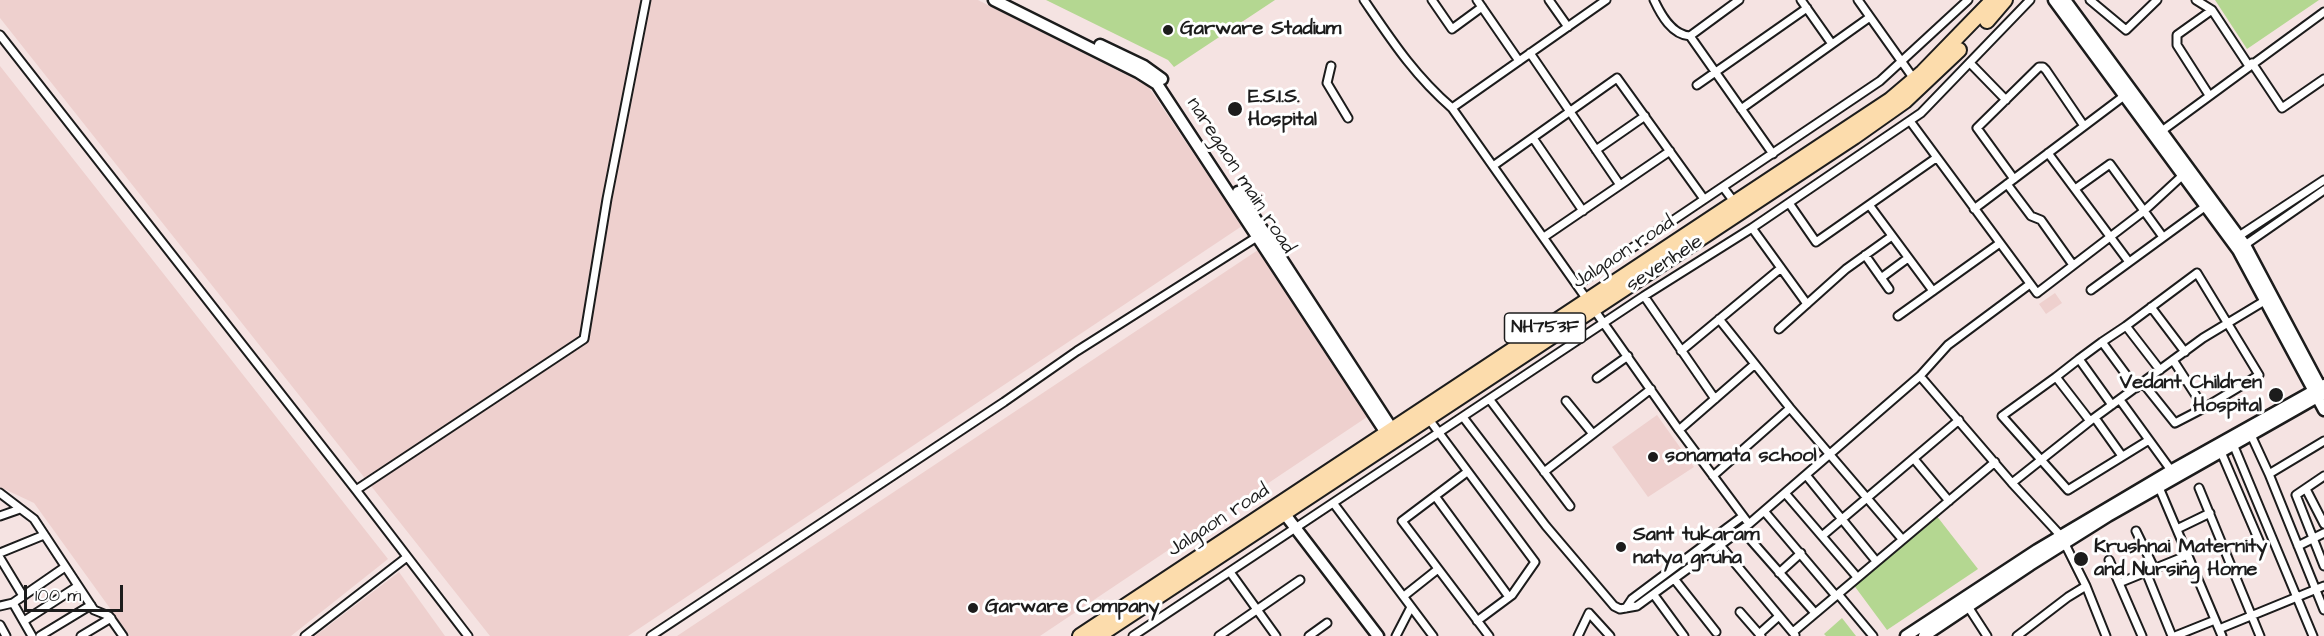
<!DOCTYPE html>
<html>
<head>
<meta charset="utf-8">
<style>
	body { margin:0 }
	#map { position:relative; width:2324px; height:636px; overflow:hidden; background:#f5e3e2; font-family:"Architects Daughter",sans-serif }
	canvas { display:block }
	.scale { position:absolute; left:24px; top:585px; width:99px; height:27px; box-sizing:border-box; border:3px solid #1c1c1c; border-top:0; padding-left:8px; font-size:18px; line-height:21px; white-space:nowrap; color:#1c1c1c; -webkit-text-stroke:4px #fff; paint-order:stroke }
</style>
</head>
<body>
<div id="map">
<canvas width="2324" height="636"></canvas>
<div class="scale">100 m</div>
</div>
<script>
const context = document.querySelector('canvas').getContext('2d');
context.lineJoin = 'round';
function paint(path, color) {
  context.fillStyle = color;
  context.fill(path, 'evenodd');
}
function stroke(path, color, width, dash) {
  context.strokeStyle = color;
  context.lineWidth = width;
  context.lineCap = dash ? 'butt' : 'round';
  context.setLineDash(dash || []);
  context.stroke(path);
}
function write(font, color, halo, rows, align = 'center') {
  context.font = font + ' "Architects Daughter",sans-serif';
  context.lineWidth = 6;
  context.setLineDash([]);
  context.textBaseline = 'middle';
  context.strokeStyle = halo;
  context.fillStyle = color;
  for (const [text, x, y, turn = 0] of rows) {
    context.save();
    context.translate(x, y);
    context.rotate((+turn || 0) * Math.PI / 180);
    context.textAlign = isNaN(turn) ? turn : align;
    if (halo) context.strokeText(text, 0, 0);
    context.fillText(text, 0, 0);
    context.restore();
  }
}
const built = new Path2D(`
	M0,0H978L1148,86L1242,226L628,636H490L0,18Z
	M0,66L388,559L291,636H130L34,503L0,487Z
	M1258,250L1367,417L1040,636H677Z
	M2055,293L2062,303L2046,314L2039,304Z
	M1657,415L1694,467L1648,497L1612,447Z
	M399,572L445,636H315Z`);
const green = new Path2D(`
	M1046,0H1275L1174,67L1168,60Z
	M2215,0H2319L2247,49Z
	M1936,515L1978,569L1887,630L1853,584Z
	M1842,618L1856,636H1826L1824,634Z`);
const street = new Path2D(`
	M1364,0C1392,41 1414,75 1452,108L1679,430L1749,524
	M1432,0L1452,29L1482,7
	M1477,0L1519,61
	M1549,0L1568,27
	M1654,0C1661,15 1672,35 1690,36L1773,154
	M1801,0L1832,44
	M1858,0L1914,79
	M2090,0L2126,30L2157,0
	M2196,0L2212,10L2249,66
	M0,35L356,490L468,636
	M1690,36L1739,0
	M1530,53L1620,185
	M1970,63L2006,100
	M2252,63L2282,108L2324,79
	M1331,66L1327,83L1348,118
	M1697,85L1807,8
	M2209,95L2177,45V35L2212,10
	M1452,108L1606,0
	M1741,109L1870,17
	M1910,121L2037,293L2144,211L2183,175
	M2159,133L2324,12
	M1533,138L1583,211
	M1596,150L1645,116
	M2048,153L2129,262
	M1493,166L1617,78L1704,199
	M2014,179L1977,128L2039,67H2043L2046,70L2084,126
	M2007,184L2031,216L2041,220L2073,265
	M1723,187L1735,203
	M2075,189L2110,164L2163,237
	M1789,203L1816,242L1936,158
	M1870,206L1933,291
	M1974,209L2124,96
	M1752,228L1807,304
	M1544,237L1670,151
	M2236,238L2324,180
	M2242,247L2324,190
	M1865,255L1889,289
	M1881,278L1908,258
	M1577,285L1880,81L1968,0
	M2091,290L2206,206
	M1644,296L1715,399
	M2151,307L2185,352
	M1898,316L2000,243
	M1719,319L1790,408L1902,539
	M1779,329L1846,269L1892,236
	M2102,342L2126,326
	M1681,351L1781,268
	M2160,370L2126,326L2197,273L2259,375L2204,408L2173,360
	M1920,376L2012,483L2061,536L2086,586L2106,636
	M2056,377L2079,359
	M1597,378L1628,356
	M2143,383L2175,423L2204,408
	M1490,400L1570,506
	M2120,400L2173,473
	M1566,401L1593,434
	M2112,405L2079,359L2102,342L2136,388
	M1463,417L1546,526L1614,606L1620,609L1637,606L1749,524L1920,376L1948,345L2030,284
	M1428,418L1535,562L1512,595L1477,621
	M2095,418L2122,456
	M2090,421L2056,377L2002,416L2068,490L2149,440
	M1679,430L1755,364
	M2251,435L2269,474L2324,610
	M2233,444L2313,636
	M2221,452L2260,543
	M1914,459L1949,501
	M1467,472L1402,521L1489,636
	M1544,472L1651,389
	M2269,474L2324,441
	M1806,475L1876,561
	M1713,476L1790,408
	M2324,476L2296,495L2324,566
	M2012,483L2090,421L2203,338L2266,300
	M2158,485L2222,636
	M2199,488L2260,636
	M2306,489L2324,524
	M356,490L584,339L607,199L646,0
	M0,493L34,519L94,610L109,616L123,636
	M1785,493L1857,577
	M1435,496L1509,597
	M1334,504L1433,636
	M1764,511L1836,596
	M0,516L20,509
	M2177,529L2210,513
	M1742,530L1815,613
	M2136,531L2154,568
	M1822,536L1959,420
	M1719,544L1795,635
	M2298,546L2324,533
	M0,553L44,535
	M0,558L23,596
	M2109,560L2142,636
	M1230,572L1276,636
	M1779,573L1801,553
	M1675,580L1716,632
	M2119,583L2146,572
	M1838,594L1873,636
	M1654,595L1684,636
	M1404,596L1438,569
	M1967,605L1987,636
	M0,606L13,603
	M1626,608L1632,599L1743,516
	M1740,612L1761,636
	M24,621L78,586
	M0,625L6,636
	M2219,629L2324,586
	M1793,632L1995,462
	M1759,634L1779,616
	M32,636L13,603L65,567
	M40,636L91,605
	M81,636L111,618
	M305,636L407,557
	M651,636L1004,402L1077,351L1260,235
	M1133,636L1644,296L1752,228L1921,113L2030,0
	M1219,636L1300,580
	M1309,636L1327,623
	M1396,636L1411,607
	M1578,636L1589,613L1610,636
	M2017,636L2068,597L2086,586
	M2172,636L2146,572L2188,555
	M2175,636L2215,620`);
const secondary = new Path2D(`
	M994,0L1138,72L1157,84L1390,439
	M2054,0L2238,250L2324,410
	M2065,0L2245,245L2323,392
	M1100,45L1144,66L1162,79
	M1238,192L1396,435
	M1284,513L1378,636
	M1906,636L2037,550L2172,470L2324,385
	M1924,636L2030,565L2108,516L2321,395`);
const highway = new Path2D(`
	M1987,21L2005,0
	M1080,636L1890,100L1923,72L1993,0
	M1098,636L1854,137L1905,101L1959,50`);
const markers = [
	[1168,30,6,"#1c1c1c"],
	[1235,109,8,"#1c1c1c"],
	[2276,395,8,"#1c1c1c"],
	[1653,457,6,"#1c1c1c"],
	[1621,547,6,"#1c1c1c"],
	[2081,559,8,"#1c1c1c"],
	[973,608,6,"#1c1c1c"]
];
const shields = [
	[1545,328,81]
];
const shieldNames = [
	["NH753F",1545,328]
];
const poiNames = [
	["Garware Stadium",1180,30],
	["E.S.I.S.",1248,98],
	["Hospital",1248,121],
	["Vedant Children",2262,384,"right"],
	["Hospital",2262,407,"right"],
	["sonamata school",1665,457],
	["Sant tukaram",1633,536],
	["natya gruha",1633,559],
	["Krushnai Maternity",2094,548],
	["and Nursing Home",2094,571],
	["Garware Company",985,608]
];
const streetNames = [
	["naregaon main road",1240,176,57],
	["Jalgaon road",1624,253,-33],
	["sevenhele",1665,264,-33],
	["Jalgaon road",1219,521,-33]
];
paint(built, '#eed0ce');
paint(green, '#b4d791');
stroke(street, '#1c1c1c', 11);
stroke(secondary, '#1c1c1c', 15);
stroke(highway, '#1c1c1c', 18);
stroke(street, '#fff', 7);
stroke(secondary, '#fff', 10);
stroke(highway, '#fcdcac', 14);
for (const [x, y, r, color] of markers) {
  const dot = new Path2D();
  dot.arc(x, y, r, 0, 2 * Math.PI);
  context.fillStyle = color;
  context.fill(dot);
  stroke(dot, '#fff', 2);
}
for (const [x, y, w] of shields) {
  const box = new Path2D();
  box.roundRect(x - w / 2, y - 15, w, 30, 4.5);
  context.fillStyle = '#fff';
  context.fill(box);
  stroke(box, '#1c1c1c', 1.5);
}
write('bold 18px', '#1c1c1c', null, shieldNames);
write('bold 20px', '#1c1c1c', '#fff', poiNames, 'left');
write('20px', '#1c1c1c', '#fff', streetNames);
</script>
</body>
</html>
